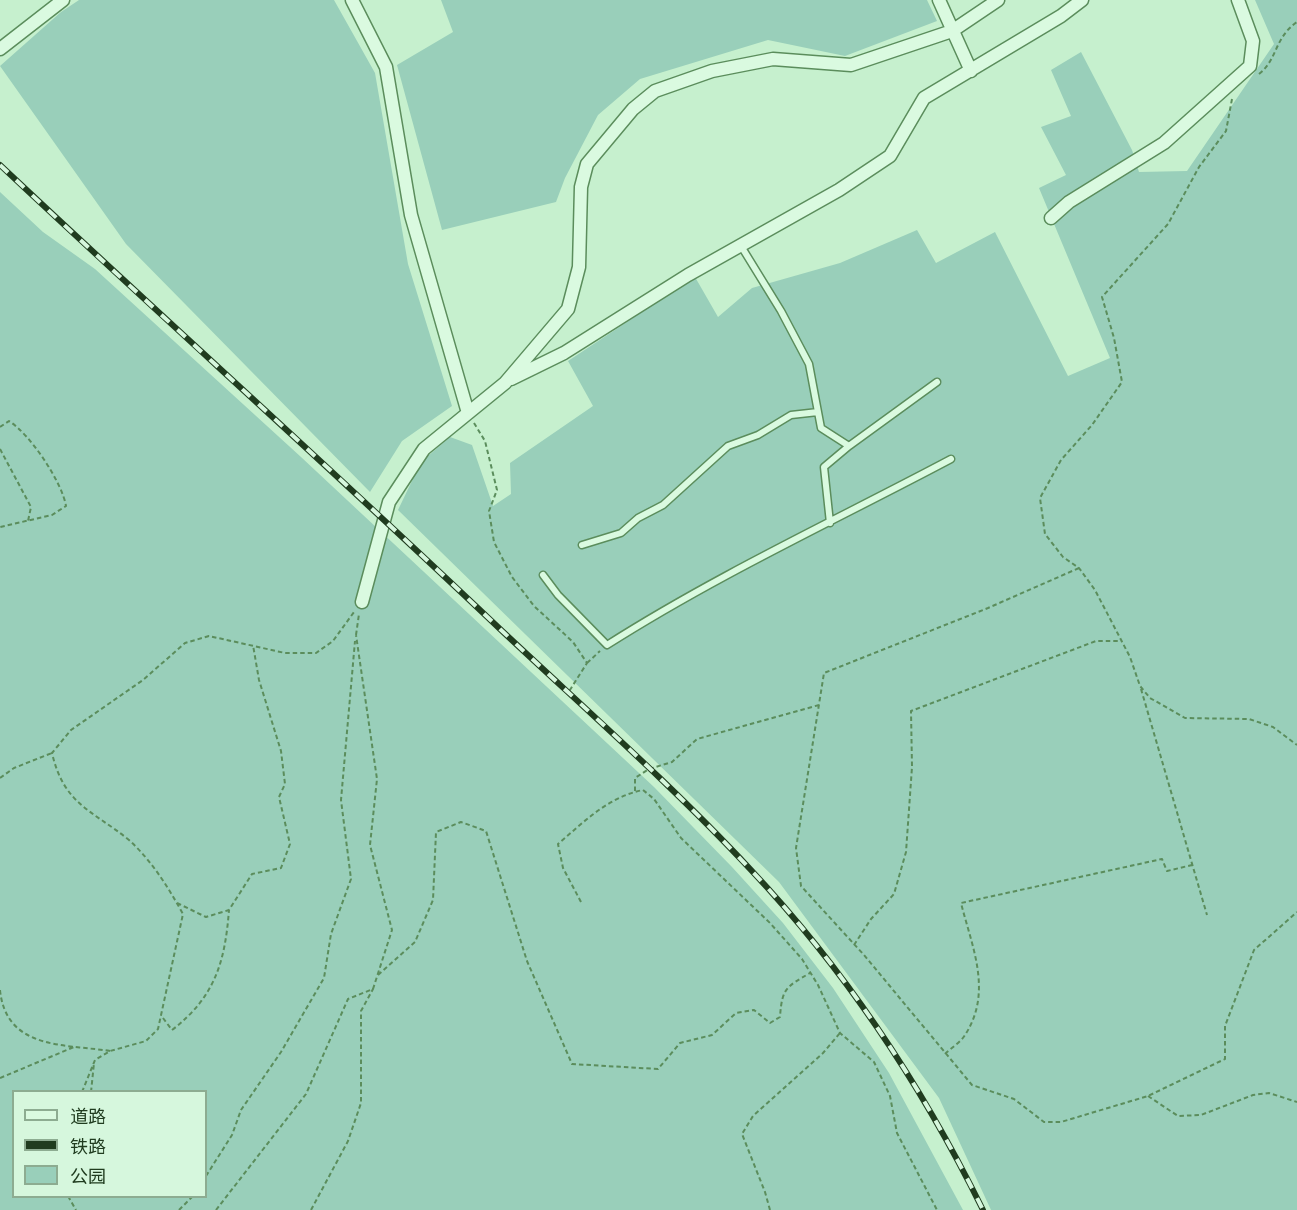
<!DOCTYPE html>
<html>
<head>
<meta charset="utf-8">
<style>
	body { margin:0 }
	#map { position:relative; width:1297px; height:1210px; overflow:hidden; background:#c6f0ce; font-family:"Times New Roman","Noto Sans SC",serif }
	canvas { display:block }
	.legend { position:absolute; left:12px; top:1090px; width:195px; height:108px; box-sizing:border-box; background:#d6f7dd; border:2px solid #8dac91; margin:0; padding:8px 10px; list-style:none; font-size:18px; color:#203c1f }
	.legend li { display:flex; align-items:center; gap:12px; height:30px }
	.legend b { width:30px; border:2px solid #8dac91 }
</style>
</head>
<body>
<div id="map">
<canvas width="1297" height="1210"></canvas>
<ul class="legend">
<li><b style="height:8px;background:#dafae0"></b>道路</li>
<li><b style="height:8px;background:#203c1f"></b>铁路</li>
<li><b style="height:16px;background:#99cfba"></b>公园</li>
</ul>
</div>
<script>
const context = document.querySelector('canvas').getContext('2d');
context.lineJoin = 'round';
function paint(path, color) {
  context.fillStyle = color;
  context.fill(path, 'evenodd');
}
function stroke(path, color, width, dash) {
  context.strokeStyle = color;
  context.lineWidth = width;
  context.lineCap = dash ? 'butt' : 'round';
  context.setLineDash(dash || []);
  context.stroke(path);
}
const green = new Path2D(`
	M79,0H334L375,73L408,264L452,406L402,441L370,492L126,244L0,66L61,12Z
	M441,0H927L937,21L845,56L768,40L640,79L598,115L565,178L556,202L442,230L397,65L453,32Z
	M1255,0H1297V1210H991L939,1098L779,882L398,510L421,462L450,437L472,445L493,506L511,494L510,463L593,406L568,361L695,277L718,317L752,288L840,263L917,230L936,263L995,232L1068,376L1110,358L1039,188L1066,175L1041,127L1071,116L1051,70L1081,52L1132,150L1139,172L1187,171L1274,44Z
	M0,192L43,232L95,269L301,457L654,787L732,867L783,923L833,988L889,1073L963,1210H0ZM14,1092H206V1196H14Z`);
const path = new Path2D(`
	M1259,74C1278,59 1274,38 1297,22
	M1232,99L1226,131L1199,167L1168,224L1102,297L1114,338L1122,382L1092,425L1061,460L1040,498L1045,534L1063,557L1079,568L1095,590L1130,657L1140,686L1150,698L1185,718L1249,719L1273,727L1297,745
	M474,423L485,441L497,490L489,511L494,542L512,577L534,606L573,642L587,663L568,693
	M0,427L9,421C30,434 62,482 66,506L52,515L0,527
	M0,449L31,507L28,521
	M1079,568L988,608L824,673L796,848L801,886L864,955L972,1085L1014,1099L1044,1122H1061L1148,1096L1225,1059V1026L1254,950L1297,912
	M356,635L359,614
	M587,663L600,651
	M1141,689L1207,915
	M0,778L14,768L52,753
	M635,791V778L649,769L672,762L697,739L819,705
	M581,902L563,868L558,844C585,821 608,797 643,790L654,799L681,838L770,923L802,959L818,985L840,1033L874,1062L890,1096L897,1133L937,1210
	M177,903L206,917L229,910L252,874L281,868L290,844L279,797L285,784L281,751L259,680L253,645
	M854,945L871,919L894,894L906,852L912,767L911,711L1096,641H1122
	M378,975L415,942L433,900L436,832L461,822L486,831L527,961L572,1064L658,1069L680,1043L712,1035L736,1013L754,1010L770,1023L780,1017C782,988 786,987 810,973
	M0,990C6,1050 65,1044 110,1051
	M163,1018L172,1030C215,997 225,962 229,910
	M945,1054C951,1048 961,1042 965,1035C993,992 972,947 961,903L1162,859L1167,871L1192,865
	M0,1078L74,1047
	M82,1092L95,1060L110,1051L146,1041L158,1029L183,914C168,887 152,861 129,840C92,810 64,805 52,753L71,730L143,680L185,643L209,636L285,653H316L333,641L354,612
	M91,1092L94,1063
	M1148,1096L1178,1116L1201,1115L1253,1095L1269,1093L1297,1102
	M206,1176L232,1135L241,1110L281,1052L324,978L331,934L351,879L341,800L355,641
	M68,1196L76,1210
	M179,1210L193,1196
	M216,1210L306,1094L348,999L373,989L392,930L370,845L377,779L356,635
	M311,1210L348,1141L361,1103V1011L373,989
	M770,1210L765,1192L742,1134L753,1116L823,1053L840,1033`);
const service = new Path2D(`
	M818,412L821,428L849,446L824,467L830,523
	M849,446L937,382
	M582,545L621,533L638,518L663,505L728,446L758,435L791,415L818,412L809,364L781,311L741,246
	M543,575L558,595L607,645C717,575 836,520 951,459`);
const minor = new Path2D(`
	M352,0L386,67L411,215L468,413
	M939,0L971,71
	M0,49L63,0
	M1051,218L1069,202L1164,143L1250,66L1253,41L1238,0
	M511,379L564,353L688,275L839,190L890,156L924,98L1061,16L1082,0
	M362,602L389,502L424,449L505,383L568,309L579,267L581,187L587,164L633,109L655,91L712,71L773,59L851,65L952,31L998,0`);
const rail = new Path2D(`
	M0,165C166,321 335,472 500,629C584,708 672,785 751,870C846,971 922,1086 983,1210`);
paint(green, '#99cfba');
stroke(service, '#5b8d5c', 9);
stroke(minor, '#5b8d5c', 15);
stroke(path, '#5b8d5c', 2, [4.5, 3]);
stroke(service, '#dafae0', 6);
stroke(minor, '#dafae0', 12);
stroke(rail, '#203c1f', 6);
stroke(rail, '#d6f7dd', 4, [11]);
</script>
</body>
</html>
